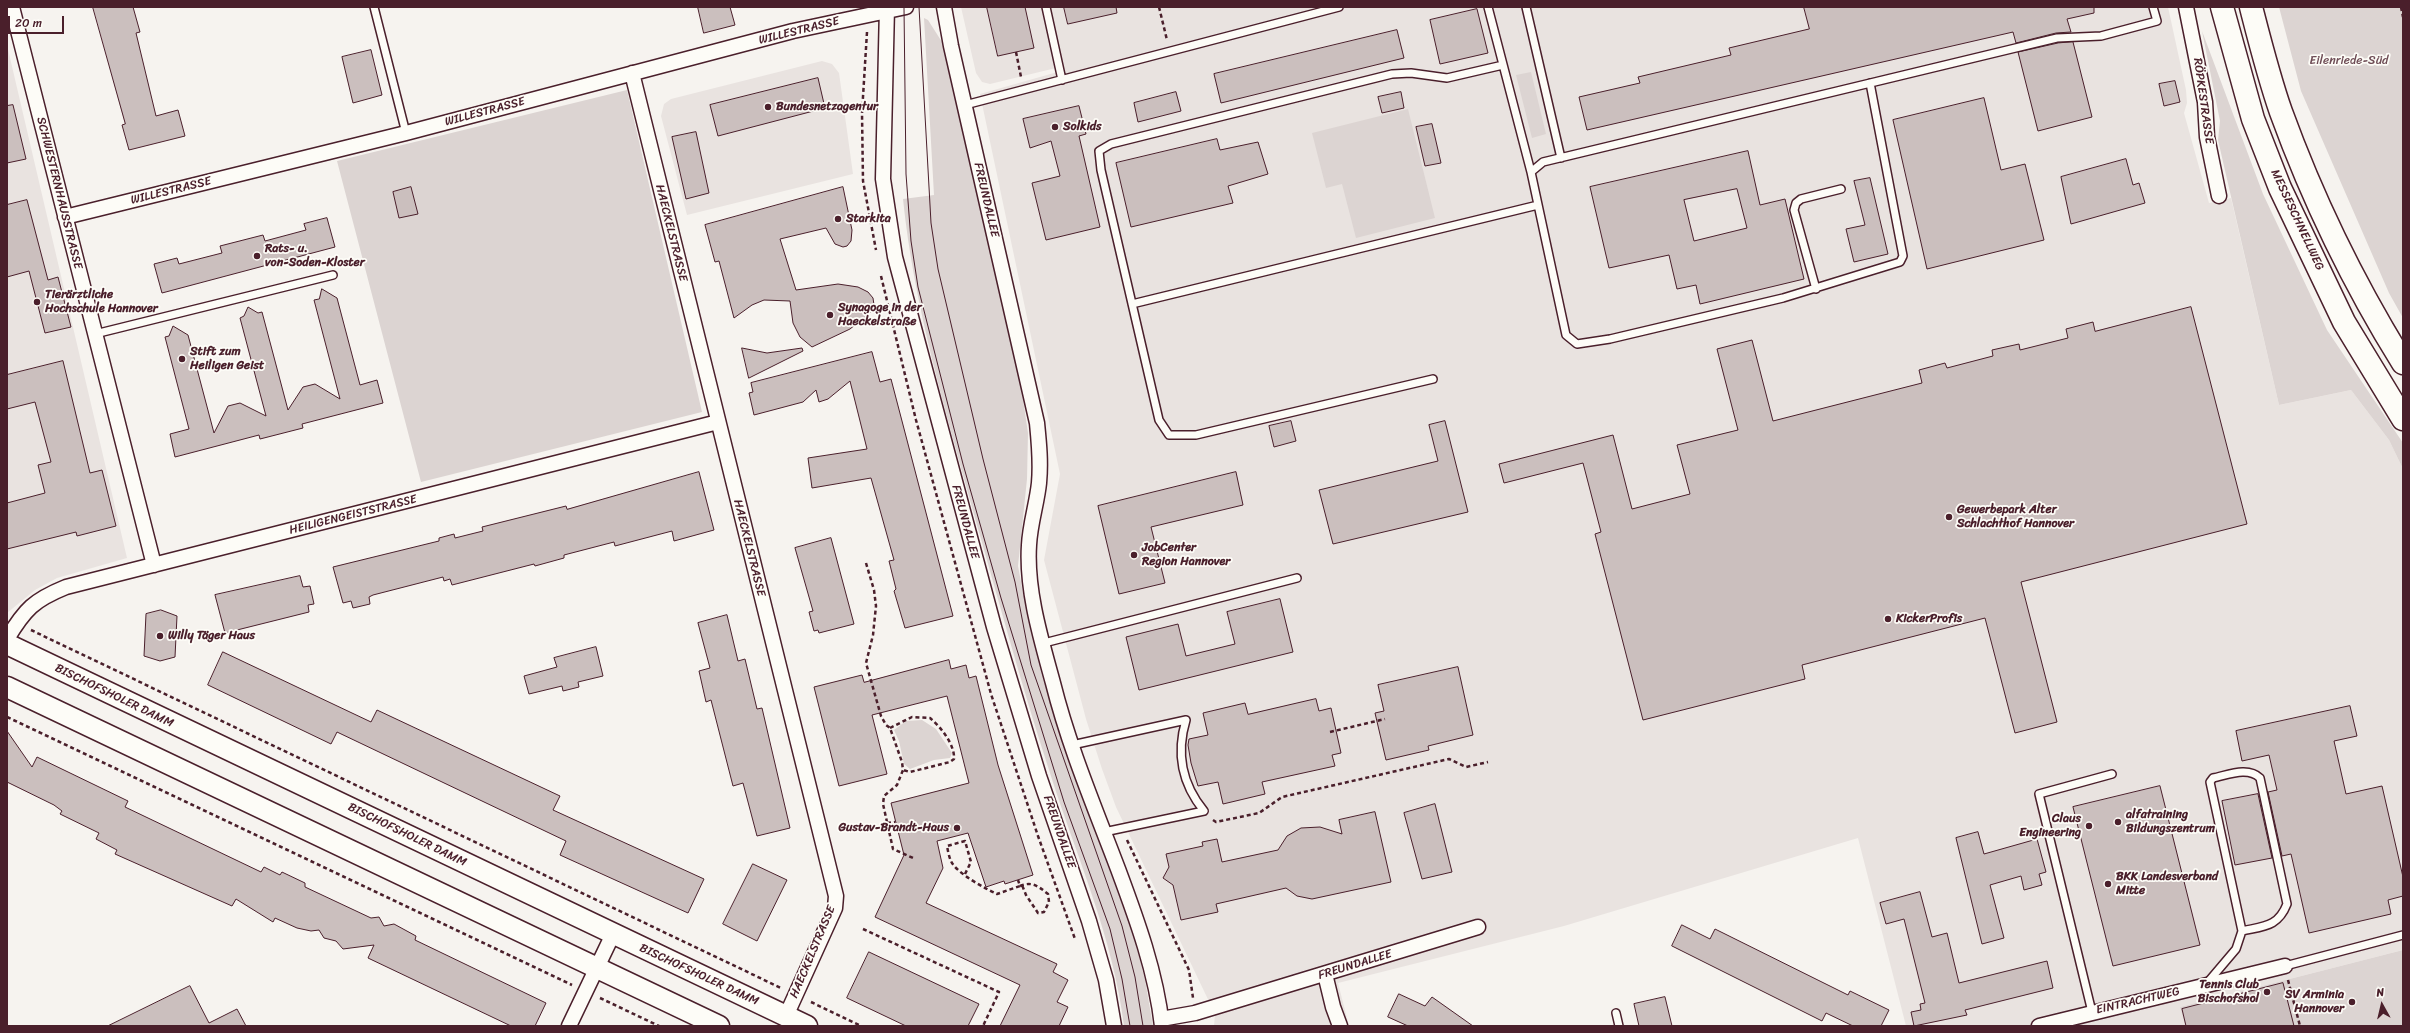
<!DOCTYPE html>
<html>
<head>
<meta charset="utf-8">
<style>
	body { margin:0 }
	#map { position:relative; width:2410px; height:1033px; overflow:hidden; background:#f6f3ef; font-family:Sriracha,sans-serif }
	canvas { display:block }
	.frame { position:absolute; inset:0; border:8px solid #4a1f2b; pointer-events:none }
	.north { position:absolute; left:2362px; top:985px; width:40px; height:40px; -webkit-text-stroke:3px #fdfcf7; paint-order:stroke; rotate:352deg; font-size:11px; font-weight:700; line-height:16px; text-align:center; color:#4a1f2b }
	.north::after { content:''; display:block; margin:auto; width:14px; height:18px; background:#4a1f2b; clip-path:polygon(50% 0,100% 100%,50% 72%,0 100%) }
	.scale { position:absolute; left:8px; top:16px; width:56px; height:18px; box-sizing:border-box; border:2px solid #4a1f2b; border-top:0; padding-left:5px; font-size:12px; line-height:14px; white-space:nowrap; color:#4a1f2b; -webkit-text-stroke:3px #fdfcf7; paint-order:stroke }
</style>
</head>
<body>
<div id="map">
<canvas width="2410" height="1033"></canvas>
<div class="frame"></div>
<div class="north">N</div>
<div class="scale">20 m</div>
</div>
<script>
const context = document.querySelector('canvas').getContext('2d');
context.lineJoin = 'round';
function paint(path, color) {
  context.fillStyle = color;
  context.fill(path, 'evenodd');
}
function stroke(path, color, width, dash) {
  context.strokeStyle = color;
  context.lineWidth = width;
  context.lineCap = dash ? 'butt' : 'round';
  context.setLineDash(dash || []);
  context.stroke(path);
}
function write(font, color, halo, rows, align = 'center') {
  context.font = font + ' Sriracha,sans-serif';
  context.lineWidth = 3.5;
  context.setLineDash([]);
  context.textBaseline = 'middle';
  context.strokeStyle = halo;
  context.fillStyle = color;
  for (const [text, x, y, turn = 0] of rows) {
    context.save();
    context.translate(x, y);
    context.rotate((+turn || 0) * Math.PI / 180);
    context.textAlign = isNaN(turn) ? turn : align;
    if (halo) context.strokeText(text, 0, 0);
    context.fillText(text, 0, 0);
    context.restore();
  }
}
const built = new Path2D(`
	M961,7H2168L2186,90L2187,103L2184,113L2209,203L2231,198L2279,405L2351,390L2389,440L2403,469V950L2180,1007L2185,1026H1906L1858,838L1564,926L1338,983L1349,1026H1214L1215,1014L1116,807L1102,769L1086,719L1044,560L1060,474L980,94L1061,71L1060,67L990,84L982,82L976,73Z
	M7,45L127,558L57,578L35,590L7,613Z
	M822,61L832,64L839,73L853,174L687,215L661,116L664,104L671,99Z`);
const green = new Path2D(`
	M2279,7H2403V318L2389,293L2301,91Z
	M924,18L928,20L942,42L979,196L1021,386L1028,433L1027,479L1018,566L1023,593L1050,703L1068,757L1134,936L1145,980L1153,1026H1124C1113,936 1076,856 1049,770C1022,687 999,602 975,518C946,413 914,307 903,199L934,195Z
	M2202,31L2263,194L2327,330L2403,443V469L2389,440L2351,390L2279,405L2218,140L2220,121Z
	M1531,72L1546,134L1532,138L1516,75Z
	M627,90L702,412L421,482L337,161Z
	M1408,109L1435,218L1356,238L1342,184L1326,188L1312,133Z
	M922,720L936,729L952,753L950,758L934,760L910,769L904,764L899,741L894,730L906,721Z
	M2403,950V1026H2185L2180,1007Z`);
const building = new Path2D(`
	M93,7H133L140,32L136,33L156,116L178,110L185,136L129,150L122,125L125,124Z
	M698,7H730L735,25L704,33Z
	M987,7H1025L1034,48L998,56Z
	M1064,7H1116L1117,13L1068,24Z
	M1804,7H2094V13L2067,19L2071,32L2056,33L2016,43L2013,32L1587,130L1579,97L1640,83L1638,77L1731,55L1729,48L1809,29Z
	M1477,9L1488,53L1440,64L1430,20Z
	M1397,30L1404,58L1221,103L1214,74Z
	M2073,42L2092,117L2038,131L2018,52L2058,43Z
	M371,50L382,95L353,103L342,57Z
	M818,78L825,108L718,136L710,105Z
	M2175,81L2180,102L2164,106L2159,84Z
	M1176,92L1181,111L1138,122L1134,103Z
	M1401,92L1404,108L1382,113L1378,97Z
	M1984,98L2001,170L2025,164L2044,240L1927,269L1893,120Z
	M13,105L26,159L7,163V106Z
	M1079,106L1086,134L1079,136L1100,227L1046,240L1032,183L1060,176L1051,141L1030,148L1023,119Z
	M1432,124L1441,163L1425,166L1416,127Z
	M696,132L709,193L686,199L672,137Z
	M1217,139L1220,150L1258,142L1268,174L1228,186L1233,203L1131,227L1116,163Z
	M1748,151L1760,205L1785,199L1804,279L1700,304L1696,285L1677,289L1669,255L1609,268L1590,187ZM1737,189L1747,228L1694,241L1684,200Z
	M2126,159L2133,185L2139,183L2145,203L2071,224L2061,177Z
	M1870,178L1888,254L1854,262L1846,229L1865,225L1854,181Z
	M411,187L418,214L399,218L393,192Z
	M843,187L852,230L851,241L847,246L843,247L835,244L826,228L780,239L796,290L838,284L858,287L868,292L873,298L874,305L871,312L850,329L812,347L800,337L793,323L790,301L764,300L752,305L734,318L719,261L715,262L705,225Z
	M27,200L48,280L58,277L71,327L45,333L29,271L7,277V205Z
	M327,218L335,247L162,293L154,264L177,258L179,264L222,253L220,246L263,235L265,241L306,230L304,224Z
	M322,289L337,298L360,385L377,380L383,403L302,424L303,428L260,439L259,435L175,457L170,434L189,429L165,337L169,336L173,326L188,335L214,433L228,406L240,403L266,416L240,318L244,316L248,307L258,313L262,312L288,410L303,387L315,384L340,399L314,300L319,299Z
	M2191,307L2247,524L2021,582L2057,722L2015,733L1985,618L1802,665L1805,679L1643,720L1595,534L1601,532L1583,463L1504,483L1499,464L1613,435L1632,509L1690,494L1677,445L1738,430L1717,349L1752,340L1773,421L1922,383L1919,370L1945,363L1947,368L1993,356L1992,350L2019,344L2020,350L2068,338L2066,329L2093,322L2095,331Z
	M742,348L767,353L802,348L803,351L749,378Z
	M872,352L880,382L891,379L953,616L905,628L894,591L896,589L889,561L894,560L871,478L812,488L808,458L867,449L850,381L828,399L819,402L816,390L803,402L754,415L749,393L753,392L751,383Z
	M63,361L90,473L102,470L116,526L77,536L76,532L7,549V503L45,493L38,465L51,462L35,402L7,409V375Z
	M1291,421L1296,441L1274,447L1269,426Z
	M1445,421L1468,512L1333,544L1319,490L1438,461L1429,425Z
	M699,472L714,530L674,541L672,531L615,546L614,542L564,555V558L535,566L534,564L452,585L450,579L444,581L443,577L373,595L369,597L370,604L353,608L351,601L343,603L333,567L439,541V538L454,534L455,538L483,531L482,527L566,506L567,509Z
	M1236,472L1243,505L1151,527L1165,583L1119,594L1098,506Z
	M831,538L854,624L819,633L818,630L814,631L809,612L813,611L795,548Z
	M300,576L303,587L310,586L314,604L308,605L309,612L225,633L215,595Z
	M1280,599L1293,652L1139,690L1126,637L1178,624L1186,656L1235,644L1227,612Z
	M161,610L177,616L175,657L160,661L144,656L146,614Z
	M727,615L738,661L745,659L757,709L762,708L790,828L757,836L743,783L733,786L711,700L706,702L699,671L710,668L698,623Z
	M596,647L603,676L578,682L579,687L563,691L562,686L529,694L524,676L557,667L554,658Z
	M223,652L371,722L377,710L560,796L553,810L704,879L688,913L560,855L566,841L337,732L331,744L208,685Z
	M949,660L951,669L966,665L969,678L976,676L998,765L1033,875L1005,884L1004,881L986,887L968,833L937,841L943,868L926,903L1057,964L1053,972L1068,980L1057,1002L1068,1007L1059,1026H1000L1020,985L875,917L904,855L891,803L969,783L947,696L872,715L887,774L839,786L814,687L862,675L864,682Z
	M1458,667L1473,735L1428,746L1429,750L1386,760L1375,713L1384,711L1378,685Z
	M1316,699L1319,711L1331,708L1341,753L1332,755L1335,766L1262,782L1265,794L1223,804L1218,782L1198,786L1191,763L1188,745L1189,739L1208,735L1203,713L1245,703L1248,714Z
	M2350,706L2357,736L2334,741L2346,794L2382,786L2403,877V896L2388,900L2391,914L2309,933L2291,854L2282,856L2268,792L2277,790L2269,755L2242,761L2236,731Z
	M7,731L32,767L37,757L128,801L125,807L261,872L264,867L280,875L282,872L284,873L305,883V887L371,918L379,917L384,926L394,924L416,936L415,940L546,1003L535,1026H511L368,958L374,945L343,949L336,941L324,938L319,930L311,931L297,928L275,918L273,922L236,899L232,906L115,854L117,850L96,839L99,833L60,814L62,811L54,805L7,782Z
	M2160,786L2200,945L2113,966L2073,807Z
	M2258,794L2272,858L2235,865L2222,801Z
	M1435,804L1452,872L1422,879L1404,813Z
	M1375,812L1391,882L1312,899L1297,896L1286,888L1216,904L1218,912L1181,920L1173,885L1163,878L1169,867L1166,854L1203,846L1202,842L1217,839L1222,862L1278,850L1287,836L1301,828L1320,827L1342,834L1339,820Z
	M1978,832L1984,854L2037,839L2046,872L2039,874L2042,885L2024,890L2021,876L1990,885L2004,938L1982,944L1956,838Z
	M753,864L787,880L757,941L723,924Z
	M1920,892L1932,937L1947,933L1959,983L2047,961L2053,988L1965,1010L1967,1015L1914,1026L1911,1012L1921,1010L1920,1004L1925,1003L1904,919L1886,924L1880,903Z
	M1682,925L1710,939L1715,929L1848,995L1850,991L1889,1010L1881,1026H1853L1826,1013L1822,1021L1672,946Z
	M869,952L979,1004L968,1026H906L847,998Z
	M2283,983L2294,1026H2186L2182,1009Z
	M190,986L209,1023L237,1009L246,1026H108Z
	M1399,994L1425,1006L1432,997L1473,1026H1408L1388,1017Z
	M1665,997L1672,1026H1639L1634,1004Z`);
const path = new Path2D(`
	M1159,7L1167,40
	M2401,7L2403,17
	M867,32L862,113L863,181L876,250
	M1016,52L1021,77
	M881,276L916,420L991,694L1038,836L1075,939
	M866,563L874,590L876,606L873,635L866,663L881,716L886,725L890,728L902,762L903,770L897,785L884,796L883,804L893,849L913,858
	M31,630L781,988
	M7,717L572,985
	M890,728L912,717L930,718C941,727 955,745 954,759L950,762L910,772L903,770
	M1330,732L1385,719
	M1213,820L1216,822L1259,813L1282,797L1449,759L1466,767L1488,762
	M887,823L895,822
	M1127,840L1189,970L1193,998
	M965,874L971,862L965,841L947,846C948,851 949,857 951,861C956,873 986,889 997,894L1020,886L1018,880
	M1020,886C1032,881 1038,886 1048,894L1049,902L1044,912L1038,913L1026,895L1022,885
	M863,929L999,992L983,1026
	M2288,980L2300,1026
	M600,998L659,1026
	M811,1002L861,1026`);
const service = new Path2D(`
	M374,7L406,133
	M1046,7L1062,80
	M1488,7L1531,172
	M1526,7L1561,158
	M1870,83L1903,256L1900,262L1783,298L1610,339L1577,344L1566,335L1531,172L1543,162L2057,38L2101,36L2157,21L2153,7
	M965,105L1339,7
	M1816,289L1794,210L1796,203L1801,199L1841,189
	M1132,304L1538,205
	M95,334L333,275
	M1433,379L1196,435H1169L1159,420L1101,170L1099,151L1111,144L1392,74L1411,73L1447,78L1503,65
	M1044,643L1297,578
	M1072,745L1186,720C1176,753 1182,784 1204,811L1104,832
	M2285,966L2403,935
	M2208,982L2236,949L2242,931L2210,782L2213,778C2228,775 2248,766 2260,778L2287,904C2278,927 2264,926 2242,931
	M2092,1012L2039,794L2112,774
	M1616,1013L1619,1026`);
const minor = new Path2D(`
	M12,7L154,565
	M887,7L883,179L895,257L994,627L1039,776L1089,921L1106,980L1114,1026
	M944,7L951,46L1037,423C1039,443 1041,462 1039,483C1037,503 1030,524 1029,545C1026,590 1041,639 1053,683C1069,747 1095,808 1118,869C1137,920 1156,972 1162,1026
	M2186,7L2205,102L2207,137L2219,196
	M632,73L836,896L835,908L786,1016
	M65,217L406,133L793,31L906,7
	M7,639C25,609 34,600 66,587L718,422
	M1325,974L1333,1007L1340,1026
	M1161,1019L1195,1013L1478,927
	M569,1026L613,934
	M2039,1026L2285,966`);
const secondary = new Path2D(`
	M7,644L807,1026
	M7,687L719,1026`);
const trunk = new Path2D(`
	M2222,7L2253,119L2280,188L2344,322L2403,419
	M2251,7C2260,42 2269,78 2281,112C2313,200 2354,284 2403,363`);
const tram = new Path2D(`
	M904,7L906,174L911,241L918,287L963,464L1001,598L1064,802L1110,929L1122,979L1130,1026
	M919,7L931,223L938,269L983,459L1015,582L1031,665L1122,926L1135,977L1143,1026`);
const markers = [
	[768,107,4,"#4a1f2b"],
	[1055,127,4,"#4a1f2b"],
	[838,219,4,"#4a1f2b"],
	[257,256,4,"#4a1f2b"],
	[37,302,4,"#4a1f2b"],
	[830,315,4,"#4a1f2b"],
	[182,359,4,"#4a1f2b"],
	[1949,517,4,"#4a1f2b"],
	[1134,555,4,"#4a1f2b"],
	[1888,619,4,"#4a1f2b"],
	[160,636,4,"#4a1f2b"],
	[2118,822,4,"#4a1f2b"],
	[2089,826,4,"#4a1f2b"],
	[957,828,4,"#4a1f2b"],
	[2108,884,4,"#4a1f2b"],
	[2267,992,4,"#4a1f2b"],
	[2352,1002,4,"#4a1f2b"]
];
const streetNames = [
	["WILLESTRASSE",799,31,-14],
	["RÖPKESTRASSE",2203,101,82],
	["WILLESTRASSE",485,112,-15],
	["WILLESTRASSE",171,191,-14],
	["SCHWESTERNHAUSSTRASSE",59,193,76],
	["FREUNDALLEE",986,200,77],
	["MESSESCHNELLWEG",2297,220,65],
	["HAECKELSTRASSE",671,233,76],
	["HEILIGENGEISTSTRASSE",353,515,-14],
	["FREUNDALLEE",965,522,75],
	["HAECKELSTRASSE",749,548,76],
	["BISCHOFSHOLER DAMM",114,696,26],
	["FREUNDALLEE",1059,832,71],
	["BISCHOFSHOLER DAMM",407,835,26],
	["HAECKELSTRASSE",813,952,-67],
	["FREUNDALLEE",1355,965,-17],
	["BISCHOFSHOLER DAMM",699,975,25],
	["EINTRACHTWEG",2138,1001,-13]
];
const parkNames = [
	["Eilenriede-Süd",2349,61]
];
const poiNames = [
	["Bundesnetzagentur",776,107],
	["Solkids",1063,127],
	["Starkita",846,219],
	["Rats- u.",265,249],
	["von-Soden-Kloster",265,263],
	["Tierärztliche",45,295],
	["Hochschule Hannover",45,309],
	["Synagoge in der",838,308],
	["Haeckelstraße",838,322],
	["Stift zum",190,352],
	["Heiligen Geist",190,366],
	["Gewerbepark Alter",1957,510],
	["Schlachthof Hannover",1957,524],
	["JobCenter",1142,548],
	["Region Hannover",1142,562],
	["KickerProfis",1896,619],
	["Willy Täger Haus",168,636],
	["alfatraining",2126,815],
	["Bildungszentrum",2126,829],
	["Claus",2081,819,"right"],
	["Engineering",2081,833,"right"],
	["Gustav-Brandt-Haus",949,828,"right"],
	["BKK Landesverband",2116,877],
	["Mitte",2116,891],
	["Tennis Club",2259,985,"right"],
	["Bischofshol",2259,999,"right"],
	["SV Arminia",2344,995,"right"],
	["Hannover",2344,1009,"right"]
];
paint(built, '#e9e3e0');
paint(green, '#dcd4d2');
paint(building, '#cbbfbe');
stroke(building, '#4a1f2b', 1);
stroke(service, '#4a1f2b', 10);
stroke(minor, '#4a1f2b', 17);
stroke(secondary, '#4a1f2b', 23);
stroke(trunk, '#4a1f2b', 25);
stroke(path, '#4a1f2b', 2.5, [4, 3]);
stroke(service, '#fdfcf7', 7);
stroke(minor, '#fdfcf7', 14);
stroke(secondary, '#fdfcf7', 20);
stroke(trunk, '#fdfcf7', 22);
stroke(tram, '#4a1f2b', 1);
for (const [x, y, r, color] of markers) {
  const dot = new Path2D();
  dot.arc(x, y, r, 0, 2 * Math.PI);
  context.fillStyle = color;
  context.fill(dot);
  stroke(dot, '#fdfcf7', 1.5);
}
write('12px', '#4a1f2b', '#fdfcf7', streetNames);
write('12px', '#6e4c55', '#fdfcf7', parkNames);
write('bold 12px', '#4a1f2b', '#fdfcf7', poiNames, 'left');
</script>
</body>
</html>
